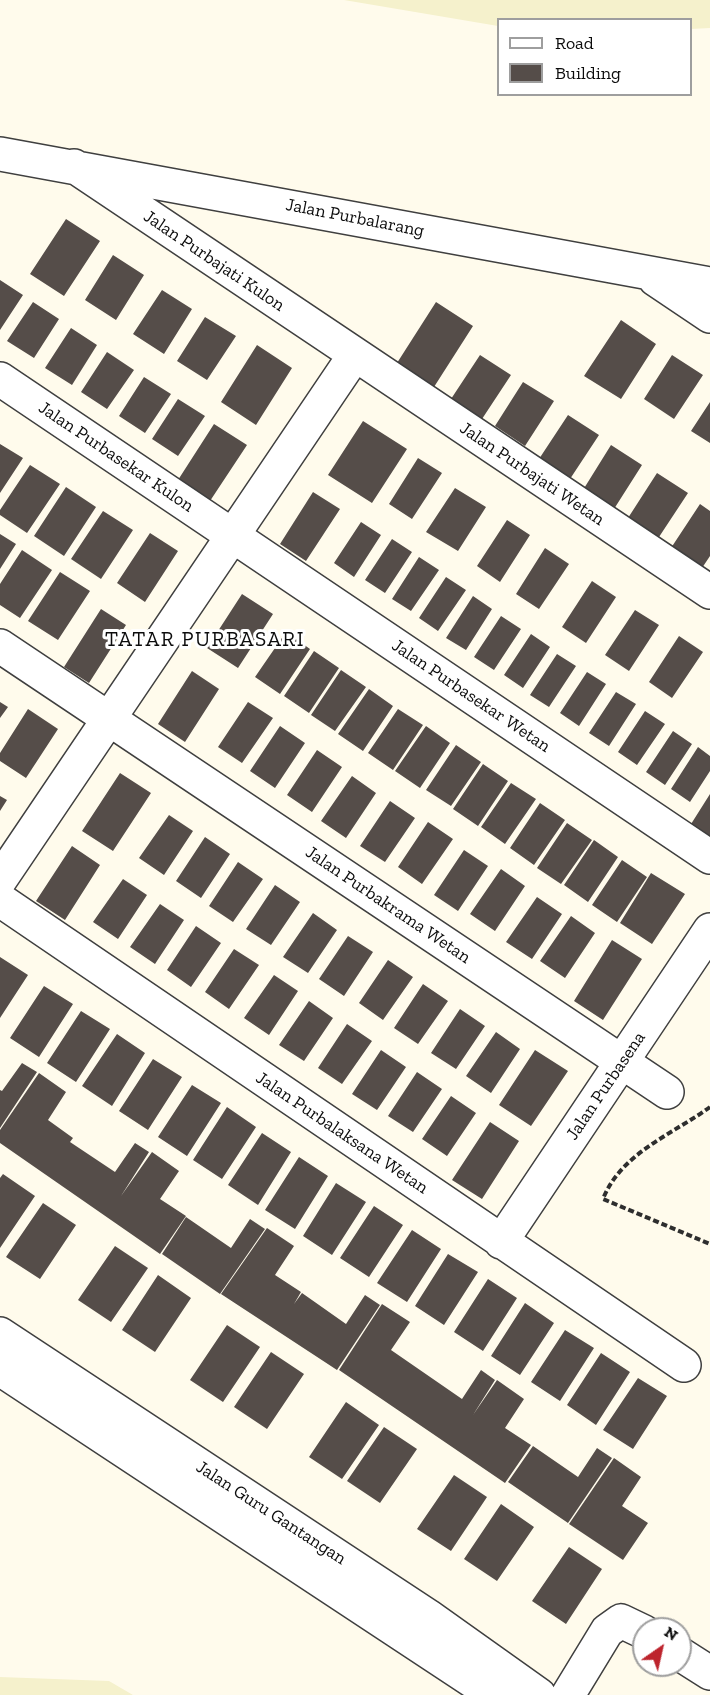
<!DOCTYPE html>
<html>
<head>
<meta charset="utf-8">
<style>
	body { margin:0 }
	#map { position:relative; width:710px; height:1695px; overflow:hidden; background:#fffbec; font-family:"Zilla Slab",serif }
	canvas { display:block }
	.legend { position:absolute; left:497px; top:18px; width:195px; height:78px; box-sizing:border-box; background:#fff; border:2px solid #9e9e9e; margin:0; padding:8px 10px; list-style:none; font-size:18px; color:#0c0c0c }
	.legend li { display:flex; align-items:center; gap:12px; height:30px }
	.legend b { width:30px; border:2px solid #9e9e9e }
	.north { position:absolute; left:632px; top:1617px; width:60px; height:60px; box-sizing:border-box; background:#fff; border:2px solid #9e9e9e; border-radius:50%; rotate:34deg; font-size:16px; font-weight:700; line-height:24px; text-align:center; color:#0c0c0c }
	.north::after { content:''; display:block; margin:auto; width:21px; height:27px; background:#bd242d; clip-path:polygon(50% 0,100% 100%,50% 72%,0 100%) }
</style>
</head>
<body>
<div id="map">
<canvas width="710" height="1695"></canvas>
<ul class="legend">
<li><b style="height:8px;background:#fff"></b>Road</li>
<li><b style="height:16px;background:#554d49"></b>Building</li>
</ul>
<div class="north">N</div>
</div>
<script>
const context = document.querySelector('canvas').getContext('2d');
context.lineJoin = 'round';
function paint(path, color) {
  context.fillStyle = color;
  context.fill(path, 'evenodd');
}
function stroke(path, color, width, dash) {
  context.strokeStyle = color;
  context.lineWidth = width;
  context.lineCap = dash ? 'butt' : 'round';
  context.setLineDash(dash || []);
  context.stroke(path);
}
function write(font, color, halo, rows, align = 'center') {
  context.font = font + ' "Zilla Slab",serif';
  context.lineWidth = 6;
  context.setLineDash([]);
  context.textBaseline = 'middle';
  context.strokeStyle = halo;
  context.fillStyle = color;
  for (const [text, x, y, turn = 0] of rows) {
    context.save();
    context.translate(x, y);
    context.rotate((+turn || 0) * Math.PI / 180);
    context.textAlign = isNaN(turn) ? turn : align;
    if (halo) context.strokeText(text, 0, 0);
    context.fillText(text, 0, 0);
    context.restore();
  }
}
const farmland = new Path2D(`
	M344,0H710V28L691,29L690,20H498V26Z
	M0,1677L109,1681L133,1695H0Z`);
const building = new Path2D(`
	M66,219L100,241L64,296L30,274Z
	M113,255L144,275L116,320L85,300Z
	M0,280L23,295L0,330Z
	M162,290L192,309L164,354L133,334Z
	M33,302L59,319L34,358L7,341Z
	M436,302L473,326L434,387L397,363Z
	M205,317L236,336L207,380L177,361Z
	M621,320L656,344L621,399L584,376Z
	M71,328L97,345L72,385L45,368Z
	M257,345L292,368L256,425L221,402Z
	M107,352L134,370L107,409L81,392Z
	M480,355L511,375L482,419L451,399Z
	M672,355L703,375L674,419L644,399Z
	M144,377L171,394L145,433L119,416Z
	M523,382L554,401L525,446L495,426Z
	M178,399L205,416L178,456L152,439Z
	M710,402V443L691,431Z
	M568,415L599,435L570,479L539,459Z
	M363,421L407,449L372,503L328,475Z
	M214,424L247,445L210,501L178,480Z
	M0,444L23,458L0,493Z
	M611,445L642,465L614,509L583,490Z
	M418,458L442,473L412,519L389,504Z
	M30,465L60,484L27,533L0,515V510Z
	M657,473L688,493L659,537L628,518Z
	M66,487L96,507L64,556L34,536Z
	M455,488L486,507L458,551L426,532Z
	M313,492L340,509L306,561L280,544Z
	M700,504L710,511V556L702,568L671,548Z
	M103,511L133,530L101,579L71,559Z
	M507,520L530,535L500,582L477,566Z
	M361,522L381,535L354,577L334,563Z
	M150,533L178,551L145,602L117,583Z
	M0,534L16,544L0,569Z
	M392,539L412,552L385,593L365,580Z
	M545,548L569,564L539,609L516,594Z
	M22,550L52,570L20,618L0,605V584Z
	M419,557L439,570L411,611L392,599Z
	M60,572L90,591L58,640L28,621Z
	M446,577L466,590L438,631L419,618Z
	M592,581L616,597L586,643L562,627Z
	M242,594L273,614L238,668L207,648Z
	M473,596L492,609L466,650L446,638Z
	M101,609L126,625L89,683L64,667Z
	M635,610L659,625L629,671L605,655Z
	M501,616L521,629L494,670L474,657Z
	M286,632L310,649L280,694L255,677Z
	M531,634L550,647L523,688L504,675Z
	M679,636L703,652L672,698L649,682Z
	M314,651L339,668L309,713L284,696Z
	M557,654L576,666L549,707L530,695Z
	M341,670L366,687L335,731L311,715Z
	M192,671L219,689L185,742L158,724Z
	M587,672L606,684L579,726L560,713Z
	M369,689L393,706L363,751L338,734Z
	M616,692L636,704L609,746L589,733Z
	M0,702L8,707L0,718Z
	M248,702L273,718L242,763L218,747Z
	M28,709L58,729L26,778L0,761V753Z
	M398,709L423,725L393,770L368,753Z
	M645,711L665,724L637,765L618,752Z
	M280,726L305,743L275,788L250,771Z
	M426,726L450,743L420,788L395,771Z
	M673,731L692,744L665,785L646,772Z
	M456,745L481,762L451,806L426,790Z
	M698,747L710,756V771L690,802L671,789Z
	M317,750L342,767L312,812L287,795Z
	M483,764L508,781L478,826L453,809Z
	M120,773L151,793L113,851L82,831Z
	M352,776L376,793L346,838L321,821Z
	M511,783L536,799L505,844L481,827Z
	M710,794V847L686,832Z
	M0,796L7,800L0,811Z
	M390,801L415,818L385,862L360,846Z
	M540,803L565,820L534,865L510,848Z
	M169,815L193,831L164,875L139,858Z
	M428,822L453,839L422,884L398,867Z
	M567,823L592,840L561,884L537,868Z
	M205,837L230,854L201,898L176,881Z
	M594,840L618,857L588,902L564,885Z
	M72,846L100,865L65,920L36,901Z
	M464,850L488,866L458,911L434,895Z
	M622,860L647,877L617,922L592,905Z
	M238,862L263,879L233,922L209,906Z
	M501,869L525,886L495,931L470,914Z
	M651,873L685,894L652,944L620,923Z
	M123,879L147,895L118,939L93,922Z
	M275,885L300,902L271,945L246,929Z
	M537,897L562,914L532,959L506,942Z
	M160,904L184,920L155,964L130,947Z
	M313,913L337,930L308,973L283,957Z
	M571,916L595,933L565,978L540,961Z
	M196,926L221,943L191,987L167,970Z
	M348,936L373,952L344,996L319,979Z
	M612,940L642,959L603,1020L574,1001Z
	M234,949L259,965L229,1009L205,992Z
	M0,957L28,975L0,1018Z
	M388,960L413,977L383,1020L359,1003Z
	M274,975L298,991L269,1035L244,1018Z
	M423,984L448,1001L418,1044L394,1028Z
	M44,986L73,1004L39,1057L10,1038Z
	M309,1001L333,1018L304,1061L279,1045Z
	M460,1009L485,1026L456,1069L431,1053Z
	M81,1011L110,1029L76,1082L47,1063Z
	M347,1024L372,1041L342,1084L318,1068Z
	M496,1032L520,1049L491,1093L466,1076Z
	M117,1034L145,1053L112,1106L82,1086Z
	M381,1050L406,1067L377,1110L352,1094Z
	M535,1050L568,1071L531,1126L499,1105Z
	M153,1059L182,1077L148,1130L119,1111Z
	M22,1063L37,1072L0,1128V1090L2,1091Z
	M417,1072L442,1089L413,1132L388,1116Z
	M39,1073L66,1092L48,1120L73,1138L70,1142L115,1172L135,1143L149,1152L121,1196L152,1152L179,1171L160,1199L186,1216L160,1254L0,1143V1130Z
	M192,1085L221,1103L187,1156L158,1137Z
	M451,1096L476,1113L447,1156L422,1139Z
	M227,1107L256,1127L222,1179L193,1160Z
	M490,1122L519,1141L482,1199L452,1180Z
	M262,1133L291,1152L258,1205L228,1185Z
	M299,1157L328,1176L295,1229L265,1210Z
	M3,1174L35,1196L0,1248V1178Z
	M336,1183L366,1202L332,1255L303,1236Z
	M43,1203L76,1225L40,1279L6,1257Z
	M374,1206L403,1225L369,1277L340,1258Z
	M186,1217L231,1248L250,1219L265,1229L220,1294L162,1254Z
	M267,1228L294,1246L275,1275L301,1292L294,1304L302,1293L346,1324L365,1295L380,1305L337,1370L221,1294Z
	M412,1230L441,1249L407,1302L377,1283Z
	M115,1246L148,1268L111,1322L78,1300Z
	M448,1254L478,1272L444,1325L415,1306Z
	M158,1275L191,1298L155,1352L122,1330Z
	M488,1279L517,1298L483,1351L454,1332Z
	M525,1303L554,1323L520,1375L491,1356Z
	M382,1304L410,1322L391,1350L462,1399L481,1370L495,1380L473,1415L497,1380L524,1399L505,1428L531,1445L505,1483L339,1370Z
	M227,1325L260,1347L223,1402L190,1380Z
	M565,1330L594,1348L560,1401L531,1382Z
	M271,1352L304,1374L267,1429L234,1407Z
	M601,1353L630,1372L596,1425L567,1405Z
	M638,1378L667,1396L633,1449L603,1430Z
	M346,1402L379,1425L342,1479L309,1457Z
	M384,1427L417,1449L380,1503L347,1481Z
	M533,1446L578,1477L597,1448L612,1458L568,1523L508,1482Z
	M614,1458L641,1477L622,1506L648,1523L623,1560L569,1524Z
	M454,1475L487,1497L451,1551L417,1529Z
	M501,1504L534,1527L497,1581L464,1559Z
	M569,1547L602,1569L566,1624L532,1601Z`);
const path = new Path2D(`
	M710,1107C673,1134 621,1153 603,1199L710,1244`);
const minor = new Path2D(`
	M0,154L710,284
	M74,166L710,592
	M655,279L710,316
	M0,379L710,857
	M0,646L667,1092
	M0,880L354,356
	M0,900L684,1365
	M501,1242L710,930
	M0,1334L428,1616L539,1695
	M0,1369L494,1695
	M680,1654L710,1673
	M568,1695L607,1631L621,1621L644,1632`);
const streetNames = [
	["Jalan Purbalarang",355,218,11],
	["Jalan Purbajati Kulon",214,261,34],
	["Jalan Purbasekar Kulon",116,457,34],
	["Jalan Purbajati Wetan",532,474,34],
	["Jalan Purbasekar Wetan",471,696,34],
	["Jalan Purbakrama Wetan",388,905,34],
	["Jalan Purbasena",606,1086,-56],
	["Jalan Purbalaksana Wetan",342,1133,34],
	["Jalan Guru Gantangan",271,1513,33]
];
const quarterNames = [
	["TATAR PURBASARI",205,640]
];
paint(farmland, '#f5f1cc');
paint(building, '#554d49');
stroke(minor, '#3f3f3f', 36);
stroke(path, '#2e2e2e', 4, [6, 3]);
stroke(minor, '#fff', 33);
write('18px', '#0c0c0c', '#fff', streetNames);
context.letterSpacing = '1.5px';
write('21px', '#0c0c0c', '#fff', quarterNames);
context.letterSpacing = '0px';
</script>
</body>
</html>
